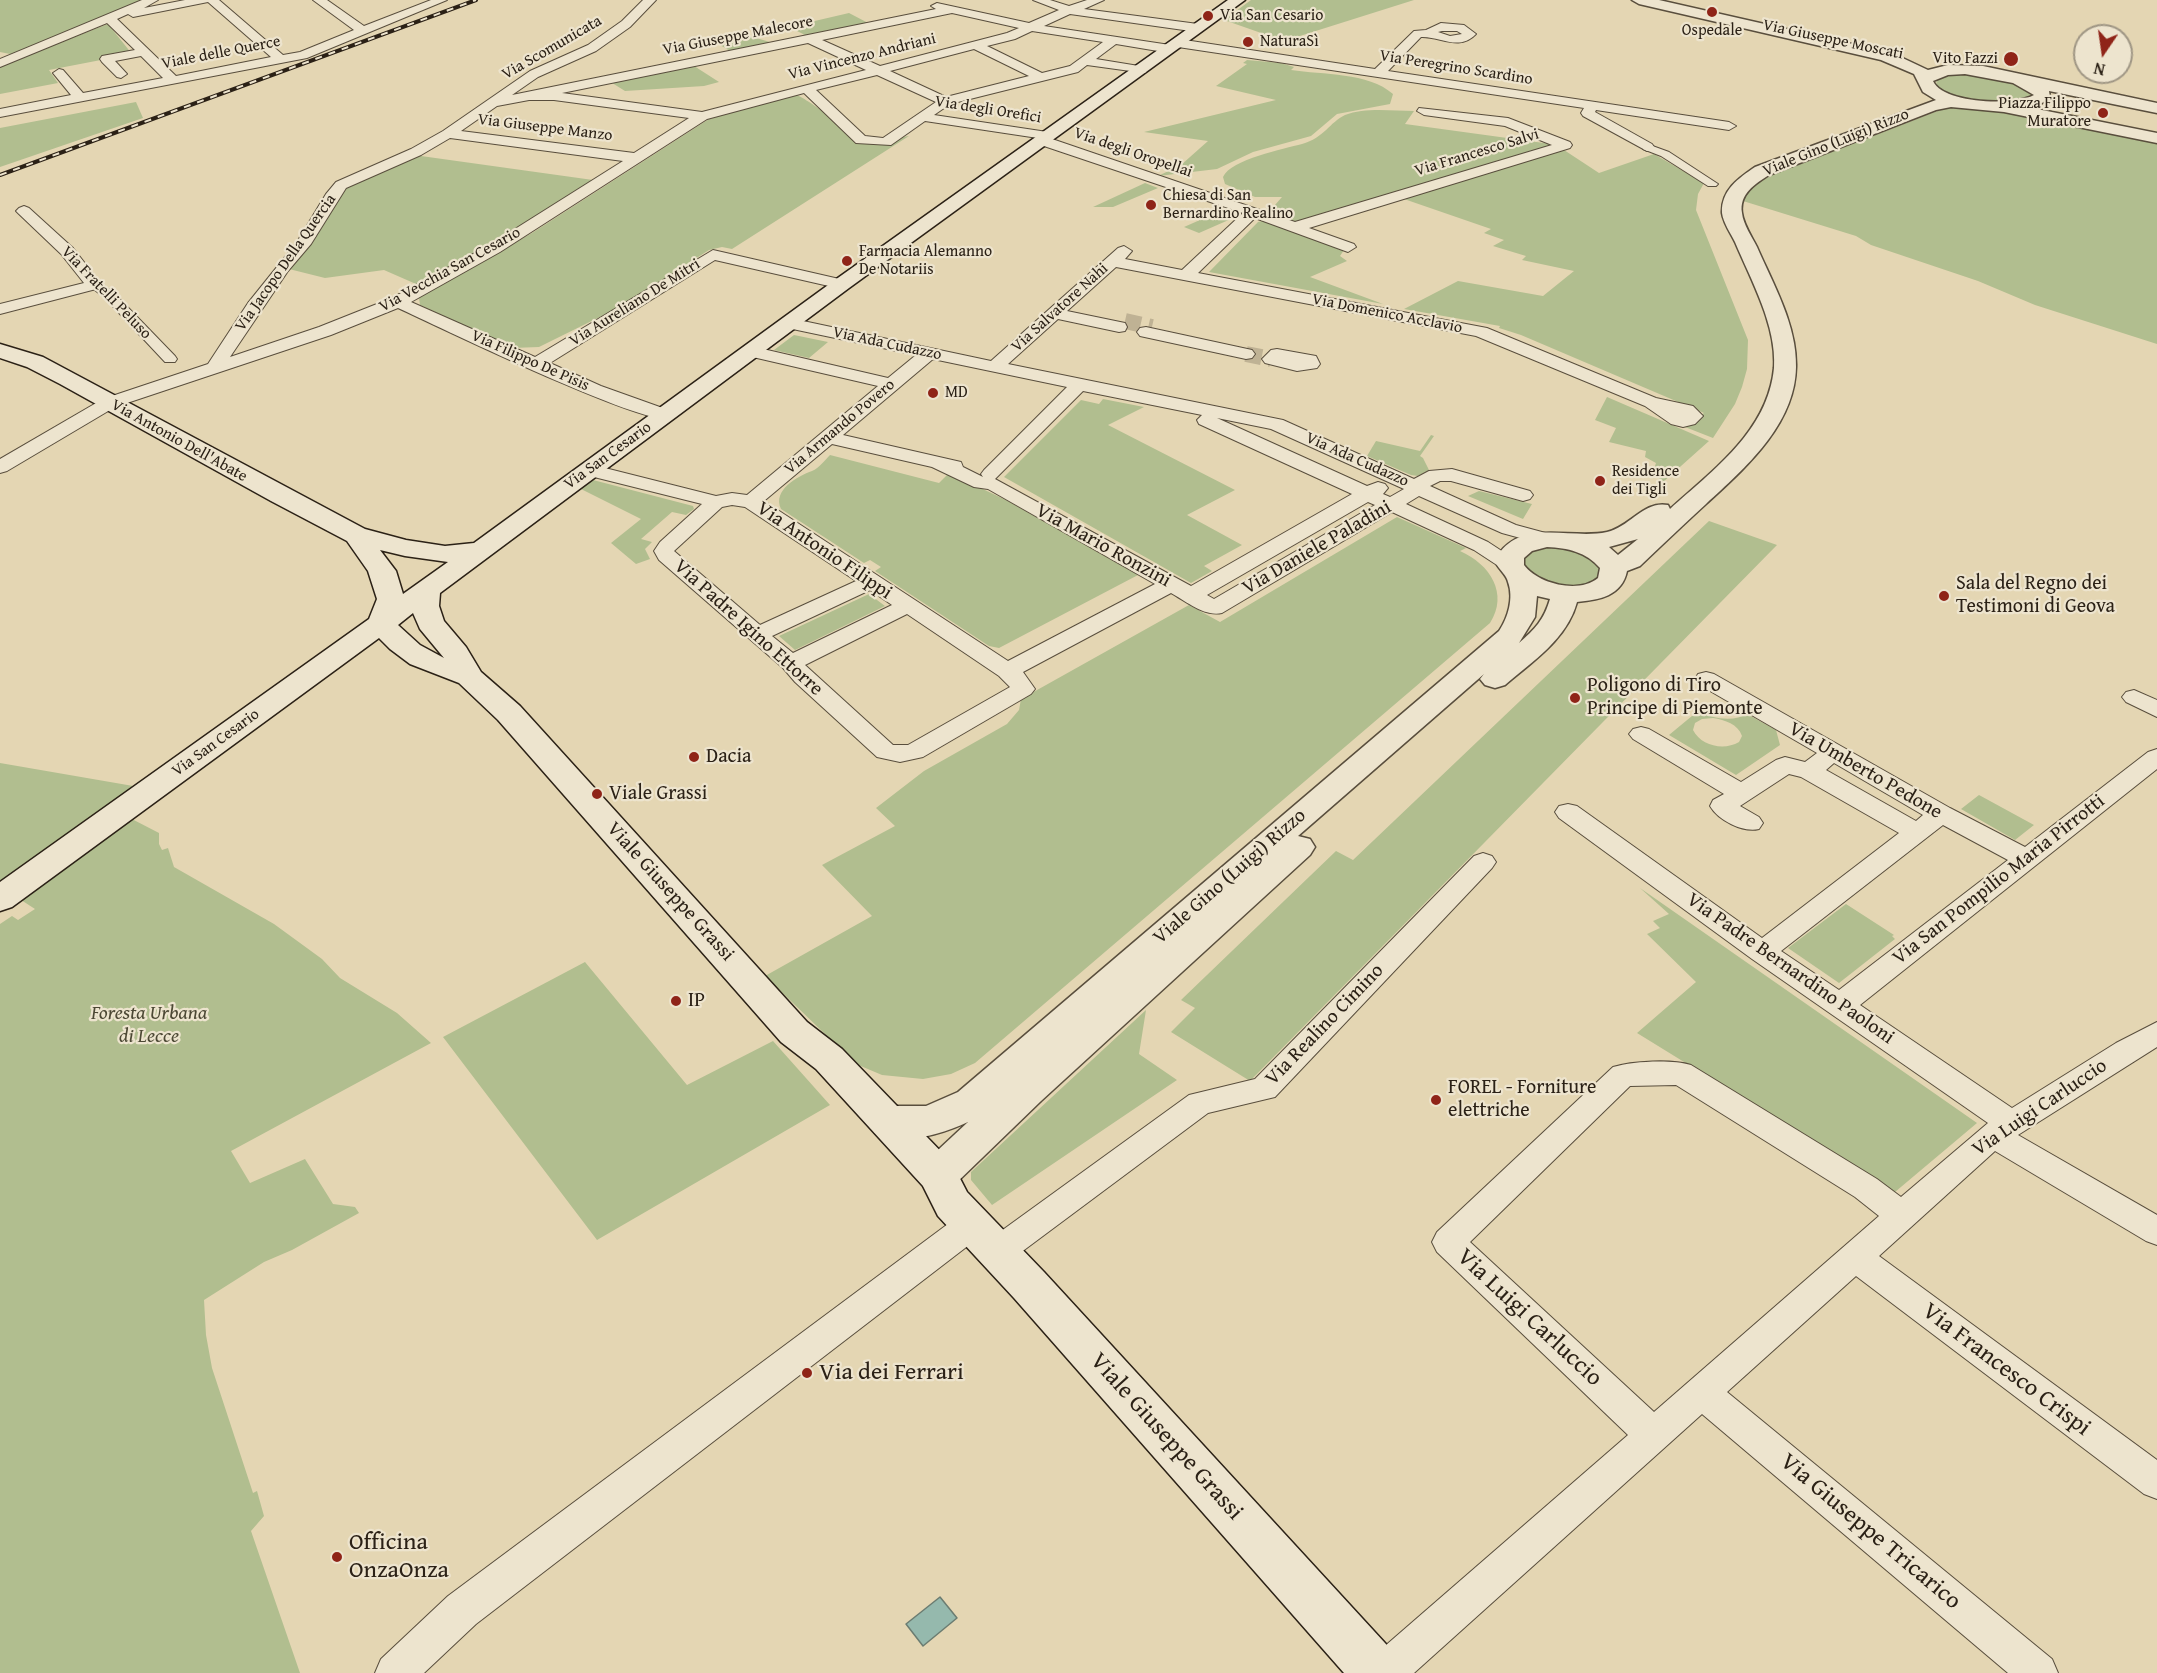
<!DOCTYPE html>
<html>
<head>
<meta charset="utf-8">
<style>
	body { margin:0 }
	#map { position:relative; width:2157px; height:1673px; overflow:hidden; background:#e4d6b3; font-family:"Gentium Book Plus",serif }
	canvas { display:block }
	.north { position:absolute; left:2073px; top:24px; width:60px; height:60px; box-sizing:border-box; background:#ede4ce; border:2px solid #9f9684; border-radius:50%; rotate:193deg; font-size:16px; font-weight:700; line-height:24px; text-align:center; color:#2b2116 }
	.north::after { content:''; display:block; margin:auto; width:21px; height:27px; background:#8f2418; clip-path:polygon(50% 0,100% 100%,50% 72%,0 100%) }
</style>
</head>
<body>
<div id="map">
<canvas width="2157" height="1673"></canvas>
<div class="north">N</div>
</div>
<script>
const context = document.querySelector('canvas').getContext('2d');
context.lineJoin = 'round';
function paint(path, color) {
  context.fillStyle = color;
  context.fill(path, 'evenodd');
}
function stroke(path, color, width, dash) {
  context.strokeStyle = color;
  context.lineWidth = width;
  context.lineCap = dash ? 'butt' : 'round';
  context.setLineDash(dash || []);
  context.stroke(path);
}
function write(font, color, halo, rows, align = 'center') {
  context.font = font + ' "Gentium Book Plus",serif';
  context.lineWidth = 4.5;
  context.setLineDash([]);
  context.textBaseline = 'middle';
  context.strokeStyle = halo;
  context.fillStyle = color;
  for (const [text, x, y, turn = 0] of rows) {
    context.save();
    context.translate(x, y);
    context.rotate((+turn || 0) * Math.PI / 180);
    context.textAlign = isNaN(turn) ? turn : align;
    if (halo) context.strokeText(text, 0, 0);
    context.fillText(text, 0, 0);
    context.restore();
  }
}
const green = new Path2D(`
	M0,0H143L15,55L0,52Z
	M1251,0H1414L1284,41L1224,20Z
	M849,13L870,24L807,36L789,27Z
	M108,24L132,54L49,70L58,83L0,94V66Z
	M740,33L773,43L730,51L710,39Z
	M1247,60L1281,63L1294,67L1291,70C1323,75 1368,72 1393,94L1390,104L1337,114L1311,136L1253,152L1217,169L1158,176L1181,165L1208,141L1144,132L1276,100L1216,86L1247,64L1243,63Z
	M691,64L719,82L704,86L625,91L609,81Z
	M1965,74L2008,80L2032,93L2031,98C2011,109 1951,103 1936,85L1937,80L1943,77Z
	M796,95C804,96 855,135 866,143L909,136L732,249L722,247L709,250L622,306L539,347L512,348L420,305L419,298L425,293L532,233L709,119Z
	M136,102L143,118L0,167V128Z
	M1948,107L1990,110L2157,141V344L2035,305L1978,281L1871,245L1856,236L1743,201C1749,185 1763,180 1777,173Z
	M1414,111L1405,124L1551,144L1544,149L1297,223L1263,211L1275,205L1282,197H1255L1225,184L1223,177C1231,159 1284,149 1302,144C1324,138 1330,122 1345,115C1365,107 1393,111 1414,111Z
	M1564,150L1599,173L1654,154L1704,183L1698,194L1696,210L1748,340L1747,369L1742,387L1735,404L1713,438L1685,427L1704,413L1521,335L1499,328L1500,326L1404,309L1458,281L1543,296L1574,271L1522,260L1526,256L1493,246L1504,240L1484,233L1491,229L1404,199Z
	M421,156L593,180L484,248L416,284L384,270L325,278L285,268L338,192L351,183L407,159Z
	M1145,183L1158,188L1113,207H1093Z
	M1225,209L1240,215L1199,233L1184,227Z
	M1262,221L1344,250L1340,256L1347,261L1310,277L1383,304L1209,272L1258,222Z
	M794,335L828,342L809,358L774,350Z
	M1607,397L1709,441L1662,483L1654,469L1656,463L1645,457L1646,451L1609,442L1616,428L1595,420Z
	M1103,399L1144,407L1108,425L1235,490L1187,515L1242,545L1204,566L1212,571L1191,583L1004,477L1081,400L1099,404Z
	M1431,435L1434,436L1420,456L1423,458L1429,470L1418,476L1411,475L1367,456L1376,441L1420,451Z
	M830,455L939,483L949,473L1008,501L1138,575L999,648L989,646L875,571L881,567L870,560L864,563L781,509C772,490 798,476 812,471C819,468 825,460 830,455Z
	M593,480L693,506L694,509L686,515L672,512L641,539L652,542L645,549L650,559L636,564L611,543L641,519L581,489Z
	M1479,491L1532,504L1523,519L1468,496Z
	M1397,517L1466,548L1460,551C1490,564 1509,594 1490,623L975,1063L951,1074L923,1079L882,1075L856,1064L765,976L872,916L822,865L895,826L876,808L924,771L1007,724L1019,710L1021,699L1189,605L1220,622Z
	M1709,521L1777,545L1250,1081L1171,1032L1195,1008L1181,1000L1336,851L1353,860Z
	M1552,546C1572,547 1587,553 1601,568L1597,581L1589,586L1566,589L1531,577L1522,563C1527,550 1539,548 1552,546Z
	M869,594L885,606L795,650L779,636Z
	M1698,711C1711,719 1735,722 1747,714L1776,730L1780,745L1736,775L1669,735ZM1713,718C1725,720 1738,724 1742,736L1739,742C1724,751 1701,746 1693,730L1695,723L1702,719Z
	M0,763L139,787L0,883Z
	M1979,795L2034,825L2015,840L1961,809Z
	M128,817L159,833V844L162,850L168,848L174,867L274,924L322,959L340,978L397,1013L431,1043L231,1151L250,1183L305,1159L333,1204L355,1207L359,1213L292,1250L264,1262L204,1300L206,1335L212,1368L253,1493L257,1491L264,1516L251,1531L300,1673H0V924L12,916L18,920L35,909L18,898Z
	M1640,888L1977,1123L1895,1192L1637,1033L1696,982L1647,934L1660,928L1653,921L1669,914Z
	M1846,904L1894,935L1892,936L1895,939L1839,983L1788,948Z
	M585,962L687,1085L773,1041L830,1105L597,1240L443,1037Z
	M1146,1010L1139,1054L1177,1080L992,1205L971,1180V1172Z`);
const water = new Path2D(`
	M940,1597L957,1618L923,1646L906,1624Z`);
const minorTunnel = new Path2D(`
	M1125,321L1152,327
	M1246,354L1271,359`);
const pedestrian = new Path2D(`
	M1647,144L1669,152L1718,184L1716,186H1708L1661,156L1643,149V145Z
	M94,281L112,291L175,356L177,359L175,362H165L104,297L88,285Z`);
const minor = new Path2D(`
	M142,0H158L144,8L185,0H219L283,55L300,52L354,30L313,0H327L364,26L431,0H447L307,58L0,117V109L71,95L53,73L59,69L63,70L83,93L163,78L141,56L115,61L127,74L121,78L117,77L102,62L100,59L102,56L135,50L107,23L0,67V59ZM208,2L271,57L176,76L117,19L128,14L133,17Z
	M643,0H656L630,27L596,51L538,77L512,95L936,9L931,6L937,3L1029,23L1059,10L1033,0H1050L1069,6L1087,0H1104L1084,9L1198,24L1204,28L1198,32L1070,14L1044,26L1170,45L1176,49L1170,53L1116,44L1096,59L1145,67L1147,70L1145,73L1087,65L1078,72L950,104L934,115L1054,133L1056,136L1052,139L1295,222L1552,145L1505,126L1424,115L1417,111L1419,108L1508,118L1570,142L1572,145L1570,148L1309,228L1354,244L1356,247L1348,252L1255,218L1198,273L1487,328L1656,398L1693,406L1703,416L1695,424L1683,427L1671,424L1645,406L1476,336L1116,267L1067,311L1125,323L1127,327L1125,331L1119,332L1058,319L1008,364L1283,420L1414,479L1429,471L1452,469L1530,491L1533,495L1530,499L1523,501L1451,481H1440L1430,486L1516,525L1553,535L1556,539L1553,543L1546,545L1502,533L1419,496L1406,504L1488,542L1517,561L1520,565L1517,569L1510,571L1503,569L1474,550L1392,512L1222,613C1204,617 1186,601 1171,593L1023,672L1035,689L1031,694L923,757L900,762L877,757L795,682L783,668L659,560L654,551L660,542L702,504L582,474L579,470L582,466L589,464L716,496L732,493L747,495L878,386L744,355L741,351L744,347L750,346L888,378L916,355L783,327L781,323L783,319L789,318L991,361L1118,248L1124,246L1132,251L1125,259L1182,270L1243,213L1038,144L1036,141L1038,138L925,121L891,145L856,143L804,93L707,119L500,252L411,302L535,357L713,250L848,281L850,284L848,287L842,289L715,260L550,363L601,386L671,411L673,415L671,419C643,426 437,326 398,308L331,335L115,407L7,471L0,473V459L103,399L208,364L248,303L297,242L326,194L336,182L411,149L443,131L530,71L588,45L622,21ZM952,13L1019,28L1007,33L880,66L822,40ZM1032,31L1103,42L1070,66L1042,73L987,46L1015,39ZM808,43L866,70L702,112L562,93ZM974,49L1029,76L946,97L890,71ZM877,75L936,102L883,138L865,136L816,90ZM529,100H554L689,118L634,153L461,131L497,106ZM450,138L623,161L488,246L392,298L319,327L230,357L288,271L311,244L346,188L421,155ZM933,359L1067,387L984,470L981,474L983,477L963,467L961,462L843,435ZM1083,391L1202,415L1197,420L1199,424L1352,494L1191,586L995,479ZM1217,418L1271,429L1404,489L1390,497L1383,494L1388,488L1385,484L1378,482L1367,486ZM832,444L932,467L974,487L988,489L1155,584L1008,661L764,501ZM1368,502L1375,505L1214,599L1207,595ZM732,505L745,507L856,581L760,625L674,551L722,507ZM870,590L892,605L793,653L772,636ZM907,614L999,676L1010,687L908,745H893L805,665Z
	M1441,23L1464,25L1476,34C1459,52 1440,36 1421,37L1388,71L1729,122L1736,126L1729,130L1596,110L1595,112L1652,144L1654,147L1652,150L1647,151L1583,116L1581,113L1584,108L1178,47L1172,43L1178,39L1375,69L1414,31L1426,30ZM1442,31H1457L1462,34L1450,36L1438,32Z
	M24,206L29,208L73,248L102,285L100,288L0,314V304L84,283L61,254L19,214L16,211L19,208Z
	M1146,327L1252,350L1255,354L1252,358L1246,359L1140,336L1137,332L1140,328Z
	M1277,349L1316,356L1320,364L1317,368L1297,371L1265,363L1262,359L1271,350Z
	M1706,672L1714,674L1950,808L2025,847L2148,752L2157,749V769L1860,1005L2012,1108L2116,1043L2157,1022V1047L2018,1135L2157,1215V1245L2146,1241L1995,1151L1879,1256L2157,1460V1499L2144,1494L1856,1276L1727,1392L2052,1659L2058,1673H2008L1702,1414L1414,1673H1364L1370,1659L1628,1435L1437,1252L1432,1242L1437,1232L1613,1067C1632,1061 1672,1059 1691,1065L1877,1179L1901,1197L1988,1123L1752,959L1559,818L1555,812L1559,806L1568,804L1577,806L1762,938L1899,833L1801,777L1789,774L1740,806L1759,817L1763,823L1759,829C1743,833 1718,820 1710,806L1713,800L1724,794L1633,739L1629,734L1633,729L1641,727L1649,729L1741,782L1776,760L1785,757L1805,762L1817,753L1698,684L1695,679L1698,674ZM1834,763L1923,815L1916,821L1826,770ZM1943,825L2008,860L1839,990L1781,951ZM1676,1085L1855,1197L1879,1216L1654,1412L1470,1242L1630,1086Z
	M2134,690L2157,700V717L2126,702L2122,697L2126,692Z
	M1483,853L1492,856L1496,862L1492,868L1275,1097L1208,1113L1008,1262L997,1266L986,1262L981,1252L986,1242L1189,1095L1255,1079L1474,856Z
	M971,1212L982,1215L987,1225L982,1235L476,1624L424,1673H375L381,1659L448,1596L960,1215Z`);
const tertiary = new Path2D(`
	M1632,0H1659L1892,53L1928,70L1948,65L1983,66L2157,103V113L2049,91L2050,97L2038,106L2032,108L2157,133V143L2004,112L1951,107L1936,110L1769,175C1755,184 1739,194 1742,213C1743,224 1752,237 1757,247C1773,284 1797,325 1796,367C1795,425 1745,468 1706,504C1684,524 1662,545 1640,566L1627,571C1622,596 1599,600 1577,602C1567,639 1533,661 1505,685L1495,688L1485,685L1480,679L1484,674L1298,836L1310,839L1315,847L1310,855L1041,1101L952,1187L938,1192L924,1187L918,1175L924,1163L968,1122C937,1136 909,1144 875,1133L869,1122L875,1111L889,1106H926L958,1092L1499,631C1508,618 1514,598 1508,582C1507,576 1500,570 1497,565L1498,555C1523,518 1571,540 1607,532C1630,527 1644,500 1668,505L1670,509C1713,470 1768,431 1774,368C1777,326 1751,280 1735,242C1731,234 1723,222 1722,213C1721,190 1739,178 1755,167L1936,100L1923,92L1914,74L1881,60L1639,4ZM1965,74L2013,83L2034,95C2015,106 1943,104 1933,81L1948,75ZM1638,539L1618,555L1609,547ZM1547,547C1568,548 1586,552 1600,568L1598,578C1579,594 1538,584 1524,565V558L1532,551ZM1537,596L1550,599C1544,620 1535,629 1519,643L1535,617Z`);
const secondary = new Path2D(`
	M1228,0H1245L849,288L440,593L439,606L444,621L466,647L481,672L520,706L807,1022L842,1049L952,1163L967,1192L1044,1272L1396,1655L1404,1673H1344L1014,1298L938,1216L923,1186L816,1069L781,1042L498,720L459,683L410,664L390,649L379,638L12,907L0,911V882L369,619L377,599L368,571L347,541L271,501L60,384L27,367L0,358V344L43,357L365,529L406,540L445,546L474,543L835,280ZM380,550L405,556L448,562L403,594L396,571ZM413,613L420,629L444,658L420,645L398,625Z`);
const rail = new Path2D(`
	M0,175L476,0`);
const markers = [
	[1712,12,6,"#8f2418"],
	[1208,16,6,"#8f2418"],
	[1248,42,6,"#8f2418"],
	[2011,59,8,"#8f2418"],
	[2103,113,6,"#8f2418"],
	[1151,205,6,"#8f2418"],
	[847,261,6,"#8f2418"],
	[933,393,6,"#8f2418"],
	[1600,481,6,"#8f2418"],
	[1944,596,6,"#8f2418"],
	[1575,698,6,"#8f2418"],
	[694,757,6,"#8f2418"],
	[597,794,6,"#8f2418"],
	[676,1001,6,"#8f2418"],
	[1436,1100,6,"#8f2418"],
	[807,1373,6,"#8f2418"],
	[337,1557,6,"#8f2418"]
];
const farPoinames = [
	["Via San Cesario",1220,16],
	["Ospedale",1712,31,"center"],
	["NaturaSì",1260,42],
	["Vito Fazzi",1998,59,"right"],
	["Piazza Filippo",2091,104,"right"],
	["Muratore",2091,122,"right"],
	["Chiesa di San",1163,196],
	["Bernardino Realino",1163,214],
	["Farmacia Alemanno",859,252],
	["De Notariis",859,270],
	["MD",945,393],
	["Residence",1612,472],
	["dei Tigli",1612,490]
];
const farStreetnames = [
	["Via Giuseppe Malecore",738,36,-11],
	["Via Giuseppe Moscati",1833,40,12],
	["Via Scomunicata",552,48,-30],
	["Viale delle Querce",221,53,-11],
	["Via Vincenzo Andriani",862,57,-14],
	["Via Peregrino Scardino",1456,68,9],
	["Via degli Orefici",988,110,9],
	["Via Giuseppe Manzo",545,128,7],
	["Viale Gino (Luigi) Rizzo",1836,143,-22],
	["Via degli Oropellai",1133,153,19],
	["Via Francesco Salvi",1477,153,-17],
	["Via Jacopo Della Quercia",286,263,-55],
	["Via Vecchia San Cesario",450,270,-29],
	["Via Fratelli Peluso",106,293,46],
	["Via Aureliano De Mitri",635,303,-32],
	["Via Salvatore Nahi",1060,308,-42],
	["Via Domenico Acclavio",1387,314,11],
	["Via Ada Cudazzo",887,344,12],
	["Via Filippo De Pisis",530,361,24],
	["Via Armando Povero",840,427,-40],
	["Via Antonio Dell'Abate",179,441,29],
	["Via San Cesario",608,456,-36],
	["Via Ada Cudazzo",1357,460,24],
	["Via San Cesario",216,743,-36]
];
const streetNames = [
	["Via Mario Ronzini",1103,546,29],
	["Via Daniele Paladini",1317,548,-30],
	["Via Antonio Filippi",824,551,34],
	["Via Padre Igino Ettorre",748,628,42],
	["Via Umberto Pedone",1865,771,30],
	["Viale Gino (Luigi) Rizzo",1230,877,-41],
	["Via San Pompilio Maria Pirrotti",1999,880,-38],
	["Viale Giuseppe Grassi",670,892,48],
	["Via Padre Bernardino Paoloni",1790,969,35],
	["Via Realino Cimino",1325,1025,-46],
	["Via Luigi Carluccio",2040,1108,-34]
];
const poiNames = [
	["Sala del Regno dei",1956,584],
	["Testimoni di Geova",1956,607],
	["Poligono di Tiro",1587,686],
	["Principe di Piemonte",1587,709],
	["Dacia",706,757],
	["Viale Grassi",609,794],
	["IP",688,1001],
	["FOREL - Forniture",1448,1088],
	["elettriche",1448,1111]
];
const parkNames = [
	["Foresta Urbana",149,1014],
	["di Lecce",149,1037]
];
const nearStreetnames = [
	["Via Luigi Carluccio",1529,1318,43],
	["Via Francesco Crispi",2006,1370,37],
	["Viale Giuseppe Grassi",1166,1437,48],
	["Via Giuseppe Tricarico",1870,1532,40]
];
const nearPoinames = [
	["Via dei Ferrari",819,1373],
	["Officina",349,1543],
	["OnzaOnza",349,1571]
];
paint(green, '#b1be8f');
paint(water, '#95b9ad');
stroke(water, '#6b7c71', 1.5);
stroke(minorTunnel, '#bfb294', 16, [16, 8]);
stroke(pedestrian, '#594e3d', 2);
stroke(minor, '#594e3d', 2);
stroke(tertiary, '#594e3d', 3);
stroke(secondary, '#2b2116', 3);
paint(pedestrian, '#ede4ce');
paint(minor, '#ede4ce');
paint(tertiary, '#ede4ce');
paint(secondary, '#ede4ce');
stroke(rail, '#2b2116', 4);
stroke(rail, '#ede4ce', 2, [7]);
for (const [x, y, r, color] of markers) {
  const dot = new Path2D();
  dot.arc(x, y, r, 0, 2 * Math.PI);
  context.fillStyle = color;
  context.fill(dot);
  stroke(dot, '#ede4ce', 2);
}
write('16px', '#2b2116', '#ede4ce', farPoinames, 'left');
write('16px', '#2b2116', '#ede4ce', farStreetnames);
write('20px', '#2b2116', '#ede4ce', streetNames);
write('20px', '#2b2116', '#ede4ce', poiNames, 'left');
write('italic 20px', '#4c4834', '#ede4ce', parkNames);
write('24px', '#2b2116', '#ede4ce', nearStreetnames);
write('24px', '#2b2116', '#ede4ce', nearPoinames, 'left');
</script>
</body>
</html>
